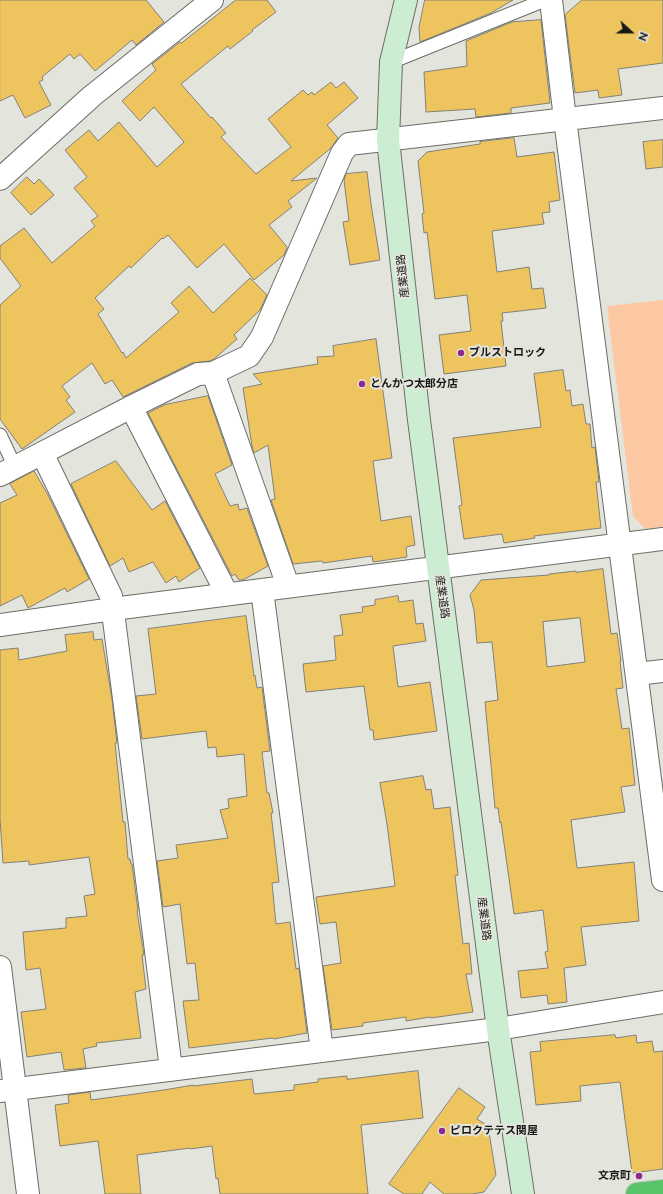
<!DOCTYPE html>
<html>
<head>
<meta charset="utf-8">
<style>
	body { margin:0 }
	#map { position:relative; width:663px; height:1194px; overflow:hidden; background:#e3e5dd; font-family:Raleway,sans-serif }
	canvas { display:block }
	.north { position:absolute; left:611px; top:12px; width:40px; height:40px; -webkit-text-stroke:3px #e3e5dd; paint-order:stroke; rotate:111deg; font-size:11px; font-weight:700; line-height:16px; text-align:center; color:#171715 }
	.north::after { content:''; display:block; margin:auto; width:14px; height:18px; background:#171715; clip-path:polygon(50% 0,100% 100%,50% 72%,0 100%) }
</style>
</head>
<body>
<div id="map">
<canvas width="663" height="1194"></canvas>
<div class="north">N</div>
</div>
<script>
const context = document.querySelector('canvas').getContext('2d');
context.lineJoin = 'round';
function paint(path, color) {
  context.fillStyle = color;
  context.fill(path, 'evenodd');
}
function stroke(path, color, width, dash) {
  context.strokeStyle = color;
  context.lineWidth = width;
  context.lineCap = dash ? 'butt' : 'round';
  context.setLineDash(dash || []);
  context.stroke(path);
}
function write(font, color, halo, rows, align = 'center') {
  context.font = font + ' Raleway,"Noto Sans JP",sans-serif';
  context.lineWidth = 4;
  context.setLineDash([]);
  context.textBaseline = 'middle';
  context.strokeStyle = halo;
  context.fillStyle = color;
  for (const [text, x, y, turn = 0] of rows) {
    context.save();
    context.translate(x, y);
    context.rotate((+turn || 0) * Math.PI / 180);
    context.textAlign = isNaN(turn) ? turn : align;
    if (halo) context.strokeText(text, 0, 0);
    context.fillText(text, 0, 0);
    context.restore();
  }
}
const green = new Path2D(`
	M663,300V527L645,529L633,516L607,306Z`);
const building = new Path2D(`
	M0,0H146L164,22L136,45L132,40L95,71L80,54L74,59L70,54L42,77L43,80L39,82L51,105L25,118L13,95L0,101Z
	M236,0H267L276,12L252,30L253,31L230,49L228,46L181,84L211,118L212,117L226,133L221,137L256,174L291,147L268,119L303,90L308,95L312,92L314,95L331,82L336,88L344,82L358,98L327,125L338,138L331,148L291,181L317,178L288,201L292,207L269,225L287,247L284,255L254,280L224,244L197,268L168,235L163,239L162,238L131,268L129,266L95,298L104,309L98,314L122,353L123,352L126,358L179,312L171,303L189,286L213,313L250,278L267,295L260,310L234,335L237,339L214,359L210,361L192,363L123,397L112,380L105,384L92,363L62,386L70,397L66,400L75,412L22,449L0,419V305L21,286L0,258V246L24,228L52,263L95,226L91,221L98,216L74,188L87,177L65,150L89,130L98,141L119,122L157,167L184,142L154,107L140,121L122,101L156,70L152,64L180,42L181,43Z
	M425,0H513L491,13L420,42L419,28Z
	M582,0H663V63L618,69L622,95L599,98L598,90L575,93L565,15Z
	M541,20L550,103L511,108V113L476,117L475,109L426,112L424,72L467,66L466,41L512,22Z
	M514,138L517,157L554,152L560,200L549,202L550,212L542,213L544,224L492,231L497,272L529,267L532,289L543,288L546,308L502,313L503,321H501L506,366L444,374L439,335L471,331L467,295L435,299L427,232L424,233L422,214L424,213L418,161L427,152L480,144V142Z
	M663,140V167L646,169L643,142Z
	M367,172L371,204L380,260L350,265L343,222L349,221L344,180L346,174Z
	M27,177L34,184L39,179L54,195L31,215L11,193Z
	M376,339L392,458L373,461L381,521L411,516L415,545L406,547L407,557L373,562L372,556L323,563L322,561L293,564L271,500L275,499L268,445L254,453L252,446L243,388L262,384L253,374L318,364L317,357L334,356L333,346Z
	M563,370L566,391L570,390L572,406L583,404L586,424H590L592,448L595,447L599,482H596L601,528L534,536L535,538L504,543L502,534L464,539L459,506L462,505L453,438L541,427L534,374Z
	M208,396L232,465L215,474L230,506L238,504L239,510L247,508L268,566L243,580H239L235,574L232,576L148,413L164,405Z
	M116,461L152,510L165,501L200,568L179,582L176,576L166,583L153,562L129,572L123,558L110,566L71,484Z
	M34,471L48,495L89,579L67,592L65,588L28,608L22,595L0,606V503L17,495L10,484Z
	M603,569L611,634L617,633L621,661H620L623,688L616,689L622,729L629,728L635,785L621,787L625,812L571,820L577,868L634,862L639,921L581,927L586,965L564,968L567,1002L548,1004L547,995L521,998L518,971L548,968L545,952L548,951L543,910L514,914L501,822L500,823L498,808H495L485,702L498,700L492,642L477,643L474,610L470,595L481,580L549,575V574L576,571V572ZM580,618L585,662L547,667L543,622Z
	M398,596L399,602L413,600L416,624L423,623L426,641L393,646L398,687L430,682L437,731L374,740L373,730H370L364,686L306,692L303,664L336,660L334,636L343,635L340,615L363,612L362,607L375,605V600Z
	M246,616L254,676L255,675L257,688L262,687L270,751L262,752L267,793H269L273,813H271L279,882L272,883L276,924L290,922L296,969L299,968L307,1033L274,1039L273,1038L189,1048L183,1001L199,1000L195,963L187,964L180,904L163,907L157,861L178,858L176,845L228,838L220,810L229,808L228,799L247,796L244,754L217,757L216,747L208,748L206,731L142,739L136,696L156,694L148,629Z
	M93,632L94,640L102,639L112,699L117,743H115L123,822H125L128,859H130L131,864H132L138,911H137L144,955H142L146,989L135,992L141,1038L96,1043L97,1046L83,1049L86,1068L64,1070L61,1052L27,1057L21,1012L46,1009L40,968L26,970L23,932L66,928V918L87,916L84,896L95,894L89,857L29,865V861L3,863L0,819V650L18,648L19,660L67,651L65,635Z
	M423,776L426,790L431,789L434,809L450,807L458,875L455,876L463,944L469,943L472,974H466L473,1012L431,1018L430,1017L406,1021V1017L363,1023V1026L332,1030L323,966L341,963L336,922L320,924L316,897L395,886L387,824L380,783Z
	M615,1035L616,1038L636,1035L637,1043L652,1041L654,1052L663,1051V1169L632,1173L620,1082L580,1086L581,1101L536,1105L530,1052L541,1051L540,1042Z
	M418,1071L423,1118L361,1125L368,1194H220L218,1178L216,1179L212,1146L190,1149V1148L137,1155L141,1194H105L98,1141L60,1146L55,1105L69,1103L68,1095L90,1092L91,1100L164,1090L193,1085V1086L252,1079L254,1094L294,1090V1085L318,1082V1079L347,1076V1079Z
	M459,1088L485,1107L477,1119L488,1126L496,1175L484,1192L472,1194H444L430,1182L422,1194H404L389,1184Z`);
const lane = new Path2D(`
	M391,62L545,0
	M0,435L15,467`);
const street = new Path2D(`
	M551,0L565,119L663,880
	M0,179L92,96L212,0
	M213,373L288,586
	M131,407L227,594
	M42,453L111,596L171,1069
	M0,475L131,407L198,374L213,373L249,356L262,337L342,153L349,144L663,108
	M262,590L322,1051
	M0,625L113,609L663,539
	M637,674L663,671
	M0,967L28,1194
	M0,1091L498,1029L663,1002`);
const secondary = new Path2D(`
	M406,0L391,62L388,140L419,420L498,1029L523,1194`);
const highway = new Path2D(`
	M637,1194L663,1191`);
const markers = [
	[461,353,4,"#8e298f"],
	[362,384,4,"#8e298f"],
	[442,1131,4,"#8e298f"],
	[639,1176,4,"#8e298f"]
];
const streetNames = [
	["産業道路",403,276,-96],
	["産業道路",442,597,82],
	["産業道路",484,919,83]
];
const poiNames = [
	["ブルストロック",469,353],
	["とんかつ太郎分店",370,384],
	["ピロクテテス関屋",450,1131],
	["文京町",631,1176,"right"]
];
paint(green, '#fbc8a3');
paint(building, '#eec45f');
stroke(building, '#838079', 1);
stroke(lane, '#6c6d66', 15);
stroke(street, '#6c6d66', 24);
stroke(secondary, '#6c6d66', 24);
stroke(highway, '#c3c3c2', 24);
stroke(lane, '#fff', 13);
stroke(street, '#fff', 22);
stroke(secondary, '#cdedd2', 22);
stroke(highway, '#59c46a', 22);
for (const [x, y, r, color] of markers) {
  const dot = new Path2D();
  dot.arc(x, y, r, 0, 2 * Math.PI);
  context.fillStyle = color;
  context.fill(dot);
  stroke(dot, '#e3e5dd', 1.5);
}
write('11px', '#171715', '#e3e5dd', streetNames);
write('bold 11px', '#171715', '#e3e5dd', poiNames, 'left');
</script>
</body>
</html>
